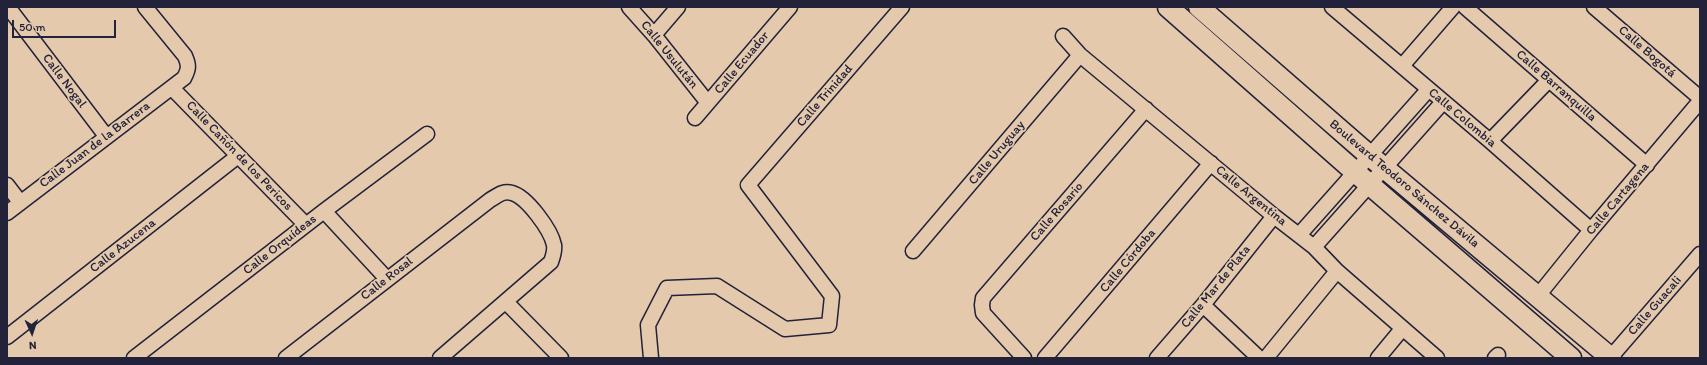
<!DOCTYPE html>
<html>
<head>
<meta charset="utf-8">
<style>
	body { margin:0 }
	#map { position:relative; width:1707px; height:365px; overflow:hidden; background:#e4c9ac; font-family:Itim,sans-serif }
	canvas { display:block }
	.frame { position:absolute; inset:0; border:8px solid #22223b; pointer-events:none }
	.north { position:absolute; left:12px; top:313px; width:40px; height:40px; -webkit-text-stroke:3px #e4c9ac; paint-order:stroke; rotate:177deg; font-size:11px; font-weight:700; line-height:16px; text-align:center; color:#22223b }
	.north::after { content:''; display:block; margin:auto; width:14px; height:18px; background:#22223b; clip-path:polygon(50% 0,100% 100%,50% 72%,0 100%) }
	.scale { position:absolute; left:12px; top:20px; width:104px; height:18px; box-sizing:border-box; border:2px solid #22223b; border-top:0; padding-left:5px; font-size:12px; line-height:14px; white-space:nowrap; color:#22223b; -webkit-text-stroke:3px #e4c9ac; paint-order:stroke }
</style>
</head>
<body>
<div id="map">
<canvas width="1707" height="365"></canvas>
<div class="frame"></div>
<div class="north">N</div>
<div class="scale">50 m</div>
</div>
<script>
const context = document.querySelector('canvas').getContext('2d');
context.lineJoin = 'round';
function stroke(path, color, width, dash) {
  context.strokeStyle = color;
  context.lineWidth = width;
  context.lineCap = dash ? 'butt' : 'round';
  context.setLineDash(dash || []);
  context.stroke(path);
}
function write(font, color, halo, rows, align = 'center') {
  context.font = font + ' Itim,sans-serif';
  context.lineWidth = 3.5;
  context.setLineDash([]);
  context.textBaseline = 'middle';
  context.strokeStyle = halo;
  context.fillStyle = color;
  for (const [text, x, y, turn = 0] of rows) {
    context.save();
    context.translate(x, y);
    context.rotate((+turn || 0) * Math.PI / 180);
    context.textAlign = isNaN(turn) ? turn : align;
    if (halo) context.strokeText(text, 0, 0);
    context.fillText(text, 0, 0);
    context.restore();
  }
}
const street = new Path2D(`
	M8,7L106,136
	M629,7L654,35L708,103
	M1332,7L1490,141L1591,230
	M1465,7L1647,165
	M1594,7L1700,98
	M654,35L678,7
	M1063,36L1080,55L1274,216L1314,247L1337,271L1437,358
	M1402,66L1453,7
	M172,88L306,225
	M695,118L790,7
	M1490,141L1549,80
	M7,185L20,202
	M324,211L387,279
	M7,213L184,78C189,69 189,65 185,56L145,7
	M1299,235L1428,90
	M1314,247L1443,102
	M913,251L1080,55
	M1537,297L1591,230L1700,101
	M506,302L561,358
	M1203,305L1259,358
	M7,337L238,156
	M134,358L324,211L427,134
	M286,358L490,200C497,196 503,190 512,193C527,197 551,230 554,245C555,251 553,256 551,262L440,358
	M651,358L648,325L667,288L717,286L785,329L829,325L832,296L748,185L902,7
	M1024,358L983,313L982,305L983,298L1146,109
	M1045,358L1211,163
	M1157,358L1203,305L1274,216
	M1266,358L1337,271
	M1378,358L1402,329
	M1495,358L1498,355
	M1610,358L1700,254`);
const secondary = new Path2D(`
	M1168,7L1370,185L1571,358
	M1199,7L1370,156L1611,358`);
const streetNames = [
	["Calle Bogotá",1647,52,41],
	["Calle Usulután",669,55,51],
	["Calle Ecuador",742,63,-50],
	["Calle Nogal",64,81,53],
	["Calle Barranquilla",1556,86,41],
	["Calle Trinidad",825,96,-49],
	["Calle Colombia",1462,118,40],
	["Calle Juan de la Barrera",95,145,-37],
	["Calle Uruguay",997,153,-50],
	["Calle Cañón de los Pericos",239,156,46],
	["Boulevard Teodoro Sánchez Dávila",1404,184,40],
	["Calle Argentina",1251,196,39],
	["Calle Cartagena",1618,199,-50],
	["Calle Rosario",1057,212,-49],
	["Calle Orquídeas",280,245,-38],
	["Calle Azucena",123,246,-38],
	["Calle Córdoba",1128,261,-50],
	["Calle Rosal",387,279,-38],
	["Calle Mar de Plata",1216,287,-51],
	["Calle Guacali",1655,306,-49]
];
stroke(street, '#22223b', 17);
stroke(secondary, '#22223b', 23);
stroke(street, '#e4c9ac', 14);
stroke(secondary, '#e4c9ac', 20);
write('13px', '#22223b', '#e4c9ac', streetNames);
</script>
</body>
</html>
